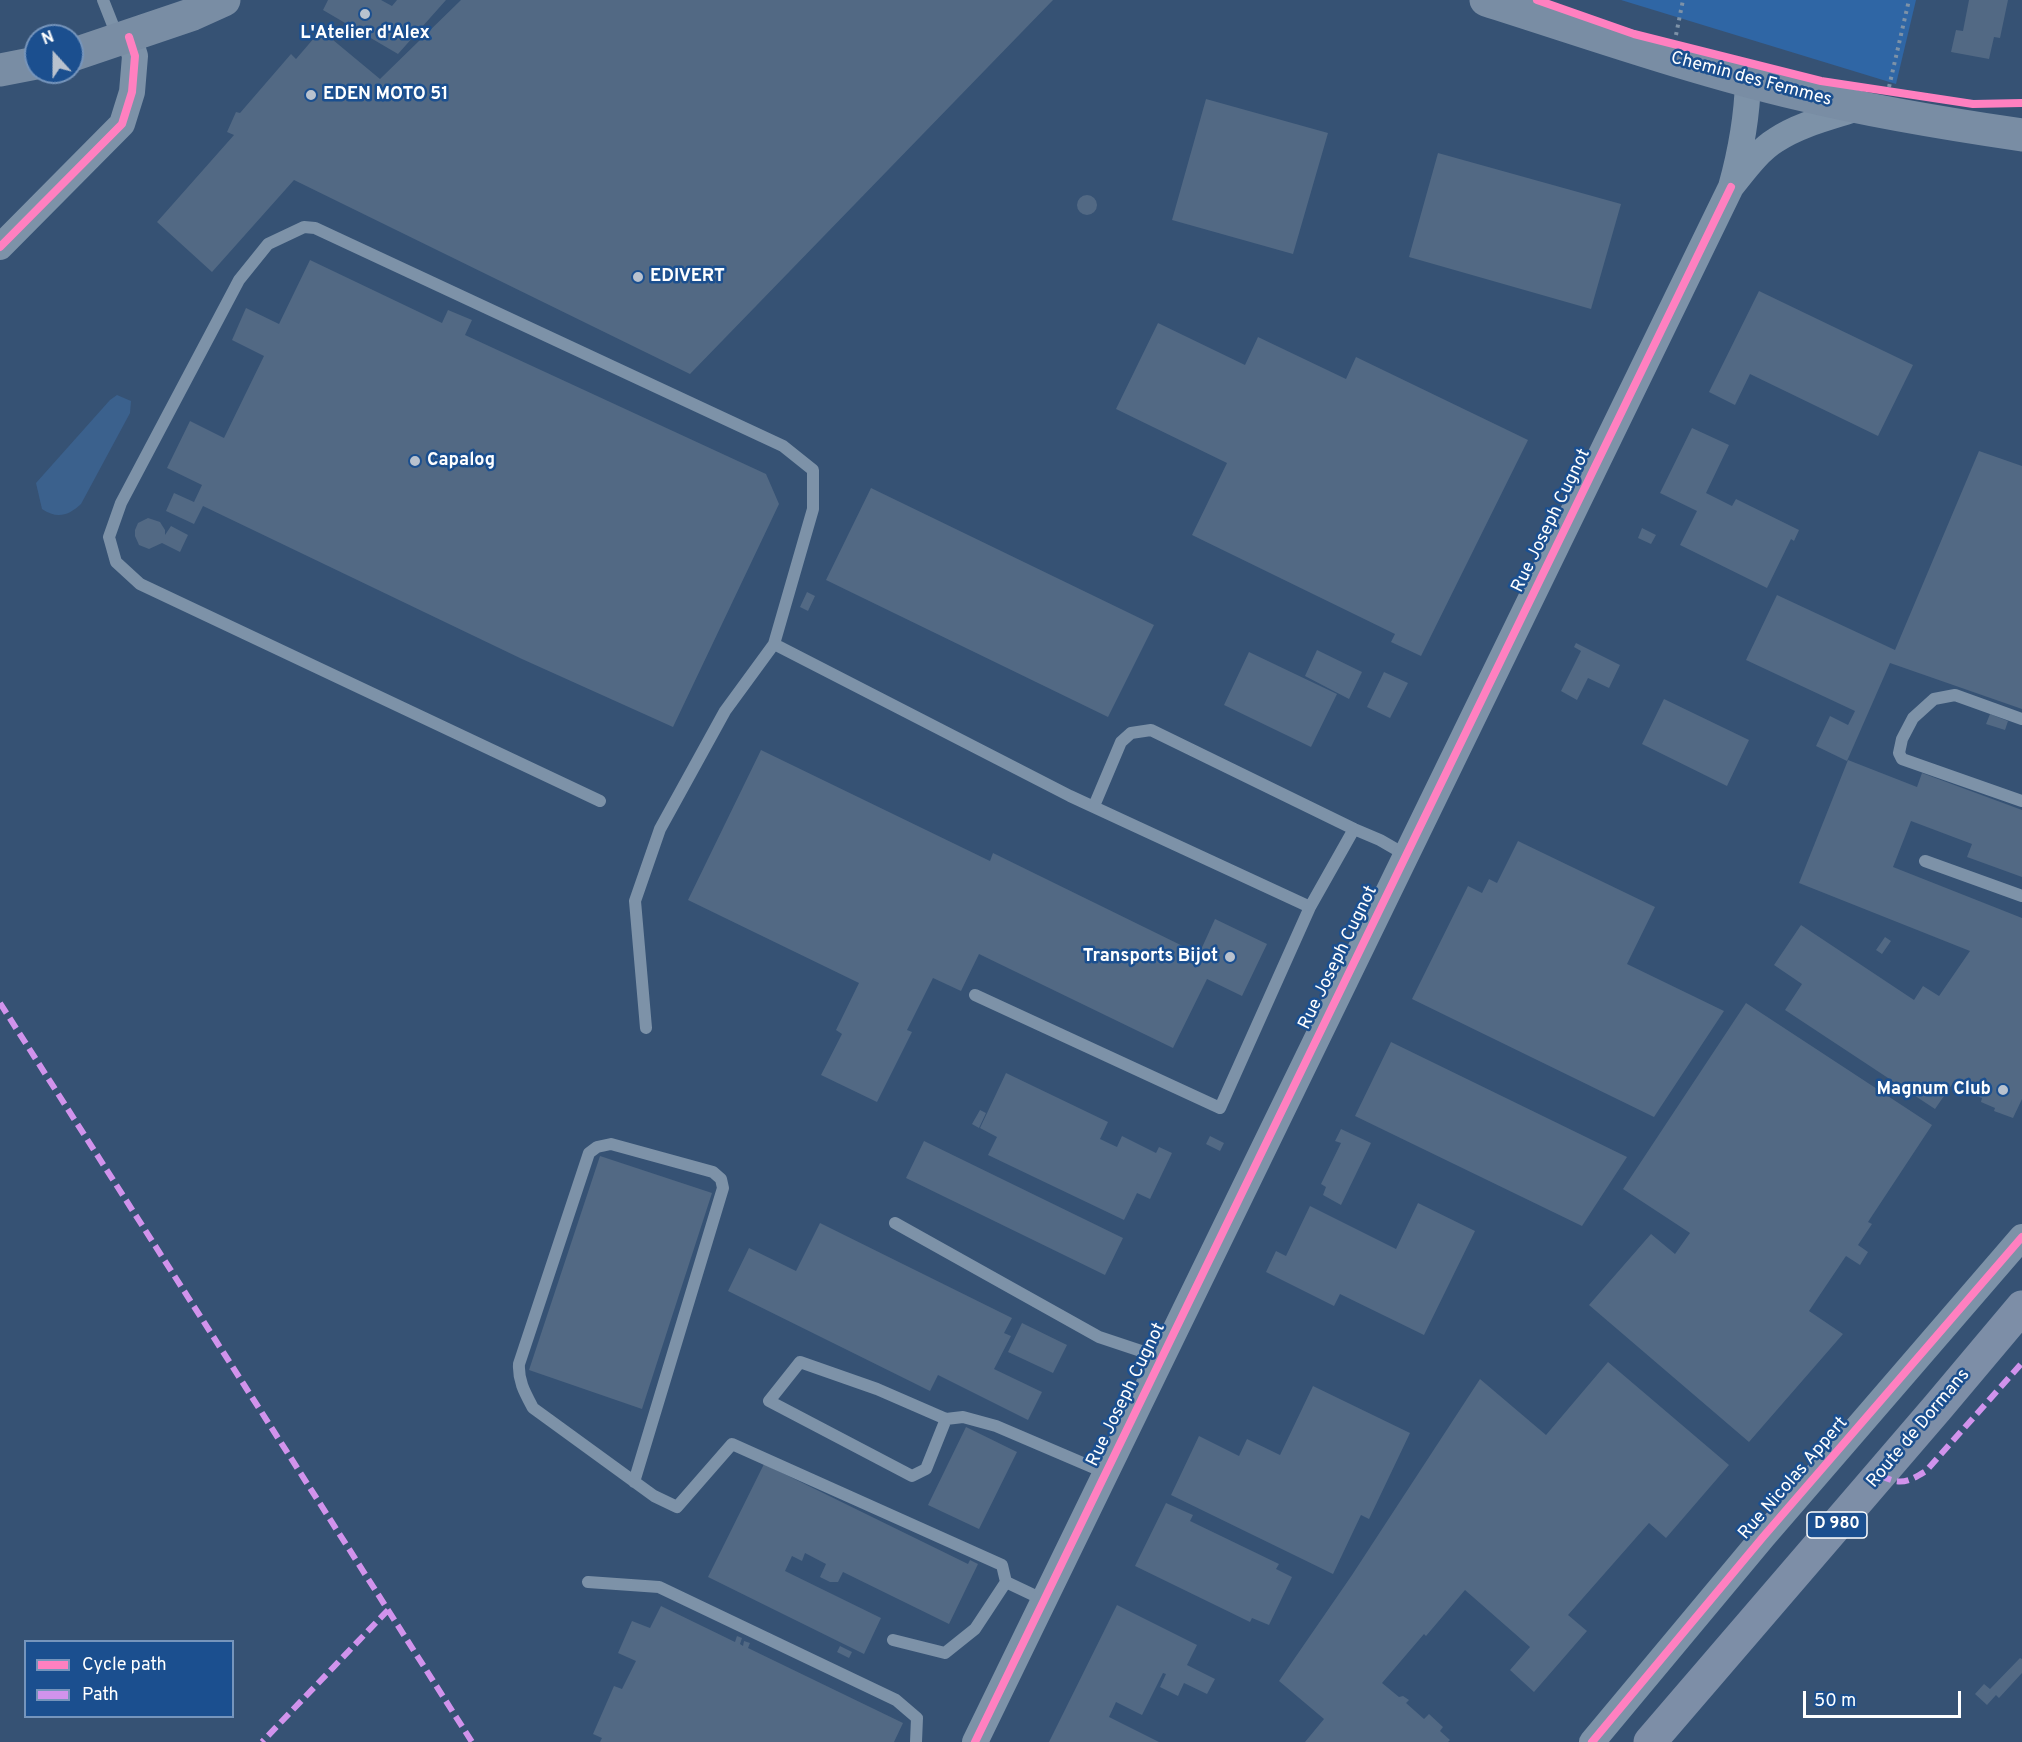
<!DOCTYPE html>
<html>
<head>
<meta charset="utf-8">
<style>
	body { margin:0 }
	#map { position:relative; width:2022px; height:1742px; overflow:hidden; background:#365274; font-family:Overpass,sans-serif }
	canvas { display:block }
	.legend { position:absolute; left:24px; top:1640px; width:210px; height:78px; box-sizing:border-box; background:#1b4f8f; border:2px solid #7695bc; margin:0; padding:8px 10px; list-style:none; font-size:18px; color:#fff }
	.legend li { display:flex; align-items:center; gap:12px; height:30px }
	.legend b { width:30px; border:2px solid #7695bc }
	.north { position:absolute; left:24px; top:24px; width:60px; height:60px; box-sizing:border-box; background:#1b4f8f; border:2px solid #7695bc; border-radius:50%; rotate:339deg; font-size:16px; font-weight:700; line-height:24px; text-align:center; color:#fff }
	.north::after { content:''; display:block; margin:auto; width:21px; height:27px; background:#b9c2ce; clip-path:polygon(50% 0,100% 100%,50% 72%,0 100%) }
	.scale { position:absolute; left:1803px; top:1691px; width:158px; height:27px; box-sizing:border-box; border:3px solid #fff; border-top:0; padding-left:8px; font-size:18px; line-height:21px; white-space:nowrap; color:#fff; -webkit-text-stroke:4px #1b4f8f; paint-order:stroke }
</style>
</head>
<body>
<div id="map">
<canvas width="2022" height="1742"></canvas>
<ul class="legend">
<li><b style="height:8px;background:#ff80c0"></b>Cycle path</li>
<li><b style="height:8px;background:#d193ec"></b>Path</li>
</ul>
<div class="north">N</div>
<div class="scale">50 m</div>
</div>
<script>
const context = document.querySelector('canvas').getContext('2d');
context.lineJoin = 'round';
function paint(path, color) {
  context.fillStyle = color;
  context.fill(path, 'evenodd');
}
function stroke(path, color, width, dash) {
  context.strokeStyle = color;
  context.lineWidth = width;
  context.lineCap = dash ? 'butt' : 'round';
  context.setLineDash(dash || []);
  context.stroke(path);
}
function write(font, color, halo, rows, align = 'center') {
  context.font = font + ' Overpass,sans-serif';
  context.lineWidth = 5;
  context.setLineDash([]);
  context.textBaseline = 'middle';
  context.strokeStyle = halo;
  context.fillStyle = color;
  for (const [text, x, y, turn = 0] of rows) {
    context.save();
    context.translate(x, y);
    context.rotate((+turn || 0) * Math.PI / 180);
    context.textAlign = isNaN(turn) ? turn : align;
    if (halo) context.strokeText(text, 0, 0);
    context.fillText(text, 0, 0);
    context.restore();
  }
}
const green = new Path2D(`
	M1621,0H1916L1896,84Z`);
const water = new Path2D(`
	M117,395L131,401L130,413L81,504C68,516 57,519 42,509L36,483L110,400Z`);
const building = new Path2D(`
	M328,0H381L392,6L397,0H446L398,54L323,10Z
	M461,0H1053L690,374L294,180L212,272L157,222L234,135L227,132L236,112L240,113L291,54L296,59L321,30L380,79Z
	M1969,0H2008L2000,38L1994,37L1989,59L1951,52L1956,30L1963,31Z
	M1206,99L1328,133L1293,254L1172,220Z
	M1438,153L1621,204L1591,309L1409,257Z
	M1077 205a10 10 0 1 1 20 0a10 10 0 1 1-20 0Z
	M310,260L442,323L448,310L472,320L465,335L766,474L779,504L673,727L522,659L203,506L194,524L166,511L174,493L194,502L202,485L167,468L190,421L224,438L264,356L232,340L246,308L279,324Z
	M1759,291L1913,365L1878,436L1750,374L1735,405L1709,392Z
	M1158,323L1245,365L1258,337L1346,379L1356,357L1528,440L1421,656L1391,642L1395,634L1192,535L1227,463L1116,409Z
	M1692,428L1729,445L1706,493L1732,506L1736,499L1799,530L1794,541L1791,539L1767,588L1680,545L1697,511L1660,493Z
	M1979,451L2022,466V709L1890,663L1847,761L1816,746L1830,716L1848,725L1855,711L1746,660L1777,595L1895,650Z
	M871,488L1154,625L1108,717L826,580Z
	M148,518L160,522L165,530V535L171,526L188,535L180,552L162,543L149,549L139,545L135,536V530L138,523Z
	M1642,528L1656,535L1651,544L1638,538Z
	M807,592L815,596L808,611L800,607Z
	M1576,643L1620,665L1609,688L1588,678L1577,700L1561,691L1581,651L1574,647Z
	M1317,650L1362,672L1349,699L1305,676Z
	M1249,652L1337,694L1311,747L1224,705Z
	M1384,672L1408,683L1390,718L1367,707Z
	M1664,699L1749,740L1727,786L1642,744Z
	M1990,714L2008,721L2005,730L1986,724Z
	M761,750L990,861L993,853L1199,954L1215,919L1267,944L1242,996L1207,979L1173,1048L979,954L961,991L933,978L907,1030L912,1032L877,1102L821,1075L842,1034L836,1030L859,983L688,900Z
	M1848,760L1917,787L1922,773L2022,810V877L1967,857L1972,844L1911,821L1893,867L2022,918V1099L2013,1118L1994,1111L1995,1108L1981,1102L1982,1098L1968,1093L1969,1090L1953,1083L1935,1109L1785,1010L1802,984L1774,965L1801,925L1914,1000L1923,986L1939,996L1970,951L1799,883Z
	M1518,841L1655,907L1627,964L1724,1011L1654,1117L1412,999L1468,886L1482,893L1489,879L1497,883Z
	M1885,937L1891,941L1882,954L1876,950Z
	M1746,1003L1932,1125L1868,1222L1872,1224L1858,1245L1868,1252L1860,1265L1846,1256L1809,1311L1843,1334L1749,1442L1589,1305L1651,1234L1675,1254L1690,1233L1623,1189Z
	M1391,1042L1627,1157L1582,1226L1355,1116Z
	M1006,1073L1108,1122L1100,1139L1117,1147L1122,1136L1156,1153L1159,1147L1172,1153L1150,1199L1137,1193L1124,1220L988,1155L997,1137L980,1128Z
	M980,1110L986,1113L979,1128L972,1124Z
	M1341,1129L1371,1143L1341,1205L1323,1195L1326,1187L1321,1184L1341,1143L1335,1141Z
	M1210,1136L1224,1143L1220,1151L1206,1144Z
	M924,1141L1123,1238L1105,1275L906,1178Z
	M600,1156L712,1193L642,1409L529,1370Z
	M1418,1203L1475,1231L1424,1335L1340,1294L1334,1306L1266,1272L1276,1251L1286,1256L1310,1206L1396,1249Z
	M820,1223L1012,1318L1004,1333L1011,1336L994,1369L1042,1392L1028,1420L938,1375L930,1391L728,1291L749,1248L796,1271Z
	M1022,1323L1067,1345L1053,1373L1008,1352Z
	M1608,1362L1729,1465L1666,1538L1649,1523L1568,1615L1587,1631L1534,1692L1510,1670L1530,1647L1465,1590L1426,1636L1424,1634L1382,1683L1399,1697L1403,1696L1409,1700L1406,1703L1424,1719L1429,1714L1443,1727L1440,1731L1450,1740L1448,1742H1305L1324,1719L1279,1681L1352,1575L1480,1379L1546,1435Z
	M1313,1386L1410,1433L1369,1519L1361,1515L1333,1574L1171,1495L1199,1436L1239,1456L1247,1439L1280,1455Z
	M966,1427L1017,1452L979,1529L928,1505Z
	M764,1464L968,1564L970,1560L978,1564L949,1624L843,1572L838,1582H830L820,1577L826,1564L805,1553L802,1561L792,1556L785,1571L881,1618L864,1654L708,1577Z
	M1166,1503L1193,1515L1190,1521L1279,1564L1276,1569L1292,1577L1269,1625L1252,1618L1250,1622L1135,1566Z
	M1117,1605L1197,1645L1187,1665L1215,1679L1207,1694L1184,1683L1178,1696L1160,1687L1166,1674L1163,1673L1142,1715L1116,1702L1109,1717L1159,1742H1049Z
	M661,1606L735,1642L737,1636L742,1638L740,1644L743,1646L744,1641L750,1643L748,1648L903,1723L894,1742H600L602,1738L593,1734L614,1686L622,1689L636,1661L618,1653L632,1621L650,1628Z
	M840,1646L852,1652L849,1658L837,1652Z
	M2020,1658L2022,1659V1673L1999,1698L1996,1695L1987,1705L1975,1694L1984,1684L1990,1689Z`);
const path = new Path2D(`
	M1676,35L1683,0
	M1889,87L1909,0`);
const lane = new Path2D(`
	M103,0L118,38
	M2022,719L1955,695L1934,699L1913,718L1902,739L1899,753L1902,759L2022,801
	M600,801L140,584L116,562L109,537L121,503L239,280L268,244L304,227L315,228L783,446L813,470V509L774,644L1070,796L1310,907L1354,829L1380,840L1406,855
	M1094,806L1121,742L1131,733L1151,730L1354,829
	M1925,861L2022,896
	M975,995L1220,1108L1310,907
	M646,1028L635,901L660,829L725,711L774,644
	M895,1223L1099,1337L1162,1358
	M800,1362L877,1389L946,1419L926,1469L912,1476L769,1401Z
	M946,1419L963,1417L996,1426L1106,1473
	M634,1482L723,1188L721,1179L713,1172L611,1144L597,1147L589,1153L519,1364C518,1381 525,1393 533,1408L654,1496L677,1507L732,1444L1002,1565L1006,1582L1044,1600
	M588,1582L659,1587L896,1700L917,1718L916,1742
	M893,1640L945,1653L975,1629L1006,1582`);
const street = new Path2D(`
	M1748,81C1747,118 1741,151 1731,187C1744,171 1758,151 1776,140C1800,124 1831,117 1858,108
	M0,247L122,124L132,92L135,56L129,37
	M975,1742L1731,187
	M1592,1742L1763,1537L2022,1237`);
const secondary = new Path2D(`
	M1486,0C1590,33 1693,69 1799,94C1873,112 1947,124 2022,135
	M72,55L193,14L224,0
	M0,70L36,63`);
const primary = new Path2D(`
	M1650,1742L1938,1407L2022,1307`);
const quiet = new Path2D(`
	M0,1003L388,1610L262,1742
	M1880,1475C1900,1486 1908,1482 1926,1471L2022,1363
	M388,1610L472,1742`);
const cycleway = new Path2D(`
	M1537,0L1634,34L1821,81L1973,104L2022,103
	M0,247L122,124L132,92L135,56L129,37
	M975,1742L1731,187
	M1592,1742L1763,1537L2022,1237`);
const markers = [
	[365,14,6,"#b9c2ce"],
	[311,95,6,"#b9c2ce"],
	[638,277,6,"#b9c2ce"],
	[415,461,6,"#b9c2ce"],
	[1230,957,6,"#b9c2ce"],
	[2003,1090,6,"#b9c2ce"]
];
const shields = [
	[1837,1525,60]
];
const shieldNames = [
	["D 980",1837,1525]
];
const poiNames = [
	["L'Atelier d'Alex",365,34,"center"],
	["EDEN MOTO 51",323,95],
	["EDIVERT",650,277],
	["Capalog",427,461],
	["Transports Bijot",1218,957,"right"],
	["Magnum Club",1991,1090,"right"]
];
const streetNames = [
	["Chemin des Femmes",1751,80,15],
	["Rue Joseph Cugnot",1552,521,-64],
	["Rue Joseph Cugnot",1339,958,-64],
	["Rue Joseph Cugnot",1127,1395,-64],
	["Route de Dormans",1919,1429,-50],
	["Rue Nicolas Appert",1794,1479,-49]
];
paint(green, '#2f66a5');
paint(water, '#3b618d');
paint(building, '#526984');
stroke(path, '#7d92a8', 4, [3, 4.5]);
stroke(lane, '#7d92a8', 12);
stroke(street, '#7d92a8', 26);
stroke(secondary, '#798da4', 33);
stroke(primary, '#7d8ea7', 33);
stroke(quiet, '#d193ec', 6, [12, 6]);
stroke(cycleway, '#ff80c0', 8);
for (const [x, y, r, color] of markers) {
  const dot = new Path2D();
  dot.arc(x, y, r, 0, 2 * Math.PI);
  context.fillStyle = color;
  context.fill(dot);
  stroke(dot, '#1b4f8f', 2);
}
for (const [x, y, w] of shields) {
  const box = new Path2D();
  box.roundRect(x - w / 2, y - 13, w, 26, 4.5);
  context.fillStyle = '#1b4f8f';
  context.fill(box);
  stroke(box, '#fff', 1.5);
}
write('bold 16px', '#fff', null, shieldNames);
write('bold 18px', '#fff', '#1b4f8f', poiNames, 'left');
write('18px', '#fff', '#1b4f8f', streetNames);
</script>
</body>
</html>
